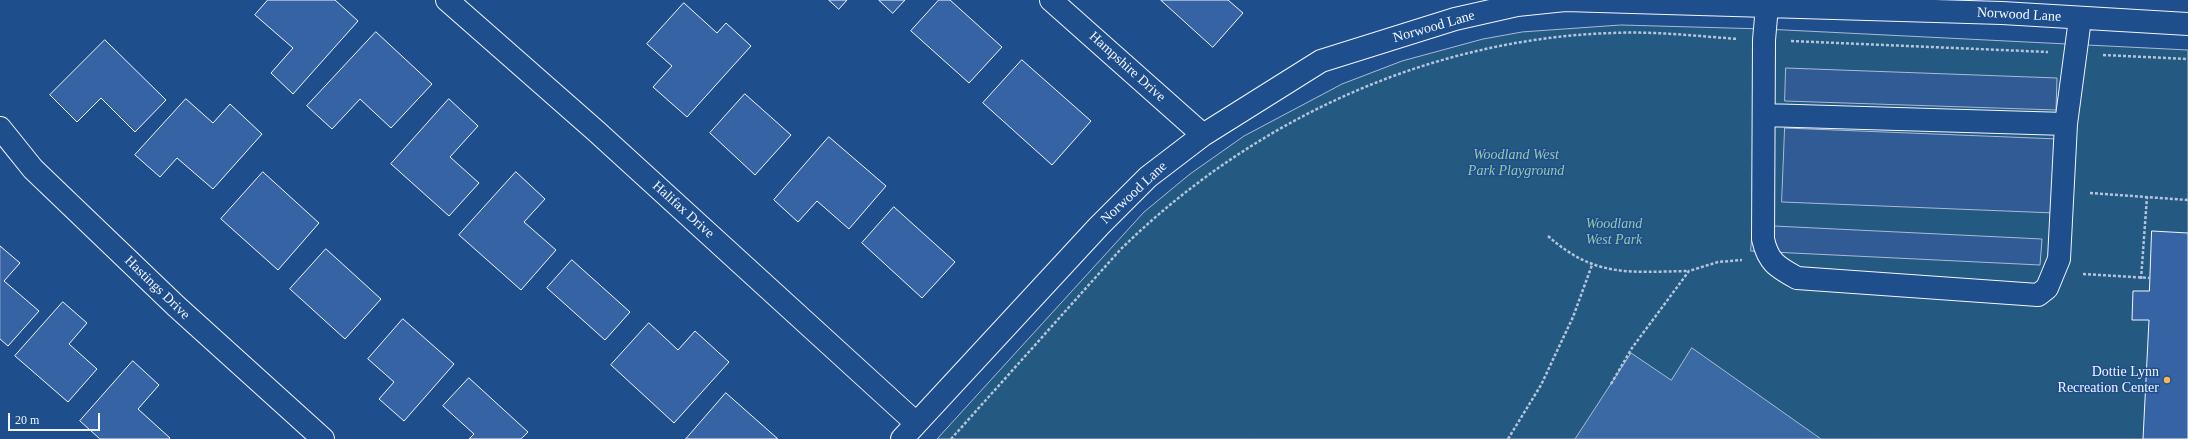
<!DOCTYPE html>
<html>
<head>
<meta charset="utf-8">
<style>
	body { margin:0 }
	#map { position:relative; width:2188px; height:439px; overflow:hidden; background:#1f4e8c; font-family:Georgia,serif }
	canvas { display:block }
	.scale { position:absolute; left:8px; top:413px; width:92px; height:18px; box-sizing:border-box; border:2px solid #f2f6ff; border-top:0; padding-left:5px; font-size:12px; line-height:14px; white-space:nowrap; color:#f2f6ff; -webkit-text-stroke:3px #1f4e8c; paint-order:stroke }
</style>
</head>
<body>
<div id="map">
<canvas width="2188" height="439"></canvas>
<div class="scale">20 m</div>
</div>
<script>
const context = document.querySelector('canvas').getContext('2d');
context.lineJoin = 'round';
function paint(path, color) {
  context.fillStyle = color;
  context.fill(path, 'evenodd');
}
function stroke(path, color, width, dash) {
  context.strokeStyle = color;
  context.lineWidth = width;
  context.lineCap = dash ? 'butt' : 'round';
  context.setLineDash(dash || []);
  context.stroke(path);
}
function write(font, color, halo, rows, align = 'center') {
  context.font = font + ' Georgia,serif';
  context.lineWidth = 3;
  context.setLineDash([]);
  context.textBaseline = 'middle';
  context.strokeStyle = halo;
  context.fillStyle = color;
  for (const [text, x, y, turn = 0] of rows) {
    context.save();
    context.translate(x, y);
    context.rotate((+turn || 0) * Math.PI / 180);
    context.textAlign = isNaN(turn) ? turn : align;
    if (halo) context.strokeText(text, 0, 0);
    context.fillText(text, 0, 0);
    context.restore();
  }
}
const green = new Path2D(`
	M1621,25L1765,29L2188,50V439H937L1144,212L1190,174L1244,136L1342,84L1402,61L1483,39L1522,32Z`);
const parking = new Path2D(`
	M1786,68L2057,78L2056,110L1785,101Z
	M1785,128L2058,139L2055,213L1782,202Z
	M1753,225L2042,239L2040,265L1751,251Z`);
const water = new Path2D(`
	M1692,348L1821,439H1575L1631,353L1671,380Z`);
const building = new Path2D(`
	M268,0H335L358,21L293,94L271,73L293,48L255,15Z
	M829,0H847L839,9Z
	M879,0H905L893,13Z
	M939,0H950L1002,47L969,83L911,31Z
	M1161,0H1228L1243,13L1213,47Z
	M684,3L717,33L726,23L751,46L687,117L653,87L672,66L647,44Z
	M376,32L432,84L391,128L360,99L332,129L307,106Z
	M105,40L166,100L135,132L101,98L77,122L50,95Z
	M1022,60L1091,121L1052,165L983,103Z
	M745,94L791,135L755,175L710,133Z
	M186,99L213,123L230,104L262,134L213,189L177,158L160,177L135,155Z
	M449,99L478,126L450,157L479,183L449,216L391,164Z
	M829,137L886,186L849,229L817,201L798,222L774,200Z
	M263,172L319,223L278,270L221,219Z
	M516,172L545,199L524,222L556,250L521,290L459,235Z
	M894,207L955,262L922,298L862,243Z
	M2152,231L2188,233V439H2143L2149,320H2132L2133,291H2149Z
	M0,246L20,263L4,281L39,311L8,346L0,339Z
	M326,249L381,299L345,339L290,289Z
	M572,260L630,312L605,340L547,288Z
	M63,302L87,323L69,344L97,369L68,402L15,356Z
	M403,319L454,364L404,421L379,399L394,382L368,359Z
	M649,323L678,350L695,331L729,362L674,423L611,365Z
	M133,361L159,385L138,409L170,438L169,439H100L80,421Z
	M469,378L528,432L521,439H469L474,434L443,406Z
	M726,393L778,439H686Z`);
const path = new Path2D(`
	M1791,41L2048,52
	M2103,55L2188,59
	M2090,193L2188,200
	M1548,236C1595,278 1630,272 1688,271
	M2083,274L2150,278
	M2141,279L2147,197
	M1611,384L1632,348L1689,271L1718,262L1742,260
	M951,439L1120,250C1251,121 1427,39 1612,33C1654,31 1696,36 1738,39
	M1508,439L1541,385L1573,317L1592,265`);
const minor = new Path2D(`
	M447,0L596,131L916,423
	M1051,0L1203,135
	M1767,6L1764,40L1763,239C1768,262 1777,267 1797,278L2038,295L2047,288L2059,259L2066,124L2080,19
	M1764,115L2066,124
	M0,128L33,169L176,306L323,439
	M902,439L1099,226L1148,177L1203,135L1321,61L1455,19L1517,5L1565,0L2002,13L2188,24`);
const markers = [
	[2167,380,4,"#ffb74d"]
];
const streetNames = [
	["Norwood Lane",2019,15,3],
	["Norwood Lane",1434,27,-16],
	["Hampshire Drive",1127,67,42],
	["Norwood Lane",1134,193,-43],
	["Halifax Drive",683,210,42],
	["Hastings Drive",157,288,44]
];
const parkNames = [
	["Woodland West",1516,155],
	["Park Playground",1516,171],
	["Woodland",1614,224],
	["West Park",1614,240]
];
const poiNames = [
	["Dottie Lynn",2159,372],
	["Recreation Center",2159,388]
];
paint(green, '#245a82');
stroke(green, '#a8bbd7', 1);
paint(parking, '#305b95');
stroke(parking, '#a8bbd7', 1);
paint(water, '#3b69a3');
stroke(water, '#a8bbd7', 1);
paint(building, '#3563a3');
stroke(building, '#f2f6ff', 1);
stroke(minor, '#f2f6ff', 24);
stroke(path, '#b3c4dc', 2.5, [3, 2]);
stroke(minor, '#1f4e8c', 22);
for (const [x, y, r, color] of markers) {
  const dot = new Path2D();
  dot.arc(x, y, r, 0, 2 * Math.PI);
  context.fillStyle = color;
  context.fill(dot);
  stroke(dot, '#1f4e8c', 1.5);
}
write('14px', '#f2f6ff', '#1f4e8c', streetNames);
write('italic 14px', '#97c8a6', '#1f4e8c', parkNames);
write('14px', '#f2f6ff', '#1f4e8c', poiNames, 'right');
</script>
</body>
</html>
